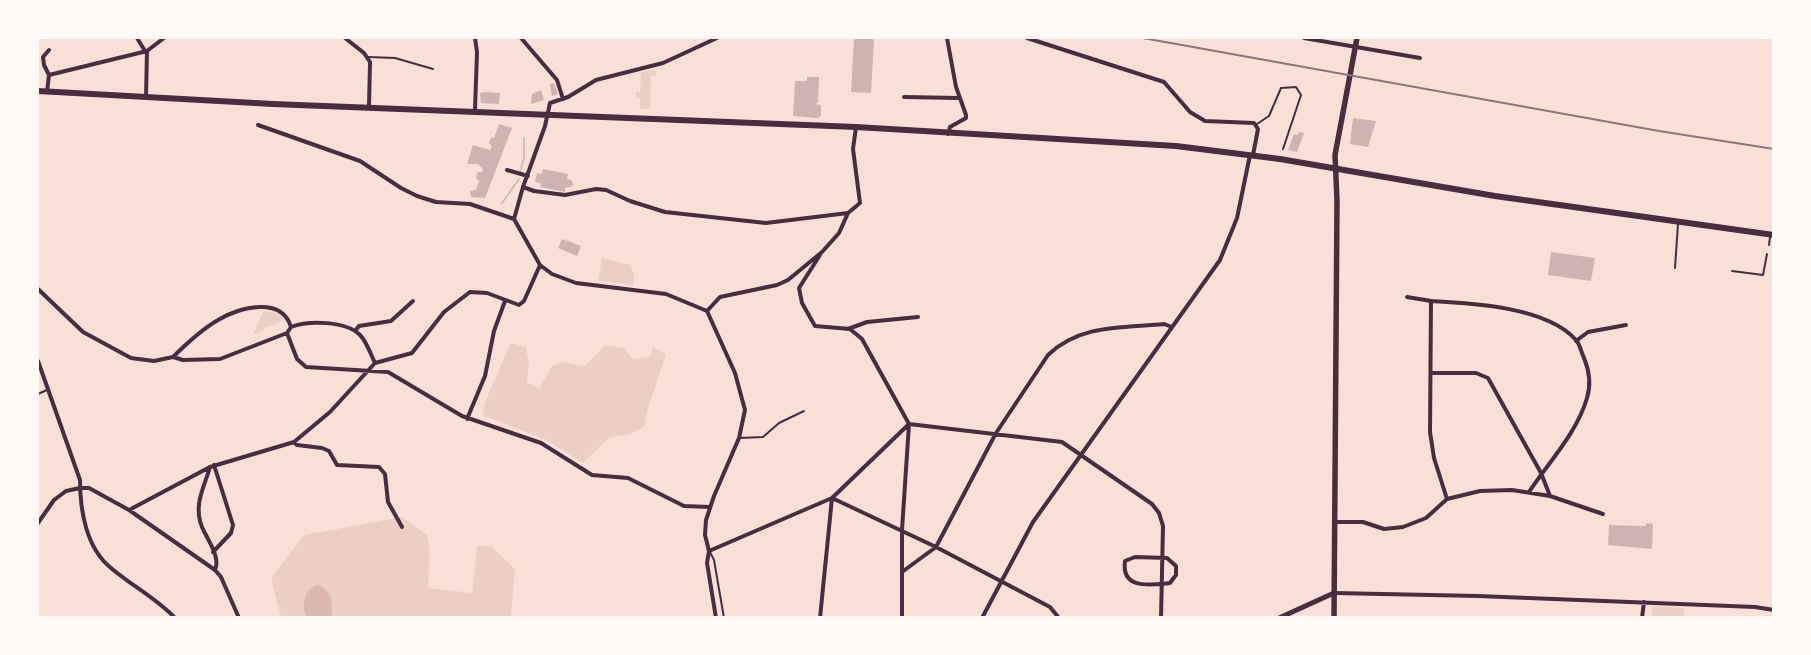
<!DOCTYPE html>
<html>
<head>
<meta charset="utf-8">
<style>
	body { margin:0 }
	#map { position:relative; width:1811px; height:655px; overflow:hidden; background:#f7e1d7; font-family:"Source Sans 3",sans-serif }
	canvas { display:block }
	.frame { position:absolute; inset:0; border:39px solid #fffaf5; pointer-events:none }
</style>
</head>
<body>
<div id="map">
<canvas width="1811" height="655"></canvas>
<div class="frame"></div>
</div>
<script>
const context = document.querySelector('canvas').getContext('2d');
context.lineJoin = 'round';
function paint(path, color) {
  context.fillStyle = color;
  context.fill(path, 'evenodd');
}
function stroke(path, color, width, dash) {
  context.strokeStyle = color;
  context.lineWidth = width;
  context.lineCap = dash ? 'butt' : 'round';
  context.setLineDash(dash || []);
  context.stroke(path);
}
const green = new Path2D(`
	M656,70L657,75L651,76L650,109H640V98L636,97V92H640L641,72Z
	M602,258L630,265L634,275V285L598,281Z
	M266,311L281,314L283,320L269,327L266,326L264,330L253,335L263,312Z
	M511,343L526,347L529,364L527,382L539,389L552,366L563,362L585,366L605,345L624,348L633,359L651,356L653,347L666,354L647,412L645,426L630,434L610,437L583,463L544,439L482,415L487,397Z
	M402,517L427,535L430,551L428,588L472,593L477,546H491L515,569L511,617H281L271,578L304,535Z
	M1653,606L1684,608V617H1651Z`);
const water = new Path2D(`
	M317,585C331,588 334,605 331,617H306C302,605 303,589 317,585Z`);
const stream = new Path2D(`
	M520,172L524,158V138
	M502,203L519,179
	M418,617L419,618`);
const building = new Path2D(`
	M854,38H874L871,93L851,92Z
	M807,77H819L818,103L814,104L821,105V116L818,118L793,116L795,81H807Z
	M554,83L558,94L552,96L550,84Z
	M541,90L544,100L531,104L532,94Z
	M485,92L500,93L499,104L481,103L480,93Z
	M1353,118L1376,121L1368,147L1350,144Z
	M499,124L512,128L485,198L471,197L470,191L476,190L479,181L476,178L478,172H482L483,169L478,164H467L473,145L490,150L492,146L489,143L491,138H494Z
	M1299,132L1304,133L1297,152L1288,150L1294,134L1298,135Z
	M543,169L568,174L567,179L572,180L573,186L565,188V192L540,187L541,183L535,182L537,173L542,174Z
	M562,239L581,246L577,256L558,248Z
	M1551,252L1595,258L1591,281L1548,275Z
	M1646,523L1653,524L1652,549L1608,545L1609,525L1646,526Z`);
const service = new Path2D(`
	M368,57L395,58L433,69
	M1257,124L1269,116L1281,88L1296,87L1301,95L1283,149
	M1769,245L1770,237
	M1675,268L1678,224
	M1732,271L1763,275L1767,254
	M38,394L47,390
	M739,438L763,437L779,423L804,411
	M710,552L714,560L724,618`);
const minor = new Path2D(`
	M137,38L145,51
	M345,38L364,53L370,62L369,107
	M475,38L477,52L475,110
	M521,38L557,80L563,99
	M947,38L956,87L966,115V118L950,127L948,134
	M1027,38L1164,82L1190,112L1205,121L1254,123L1258,129L1253,155
	M1304,38L1420,58
	M49,50L43,57L44,65L49,75
	M49,75L147,51L164,38
	M47,92L49,75
	M146,97L147,51
	M904,97L959,98
	M258,125L360,161L401,188L417,196L436,202L470,204L514,219L540,265L552,274L576,283L666,294L707,311L735,373L745,410L739,438L714,496L706,520L705,535L709,551L707,563L716,618
	M507,170L528,176
	M523,187L534,191L565,195L596,189L606,190L630,201L665,212L766,223L848,213
	M514,219L523,187L545,126L550,103L568,97L596,80L663,63L717,38
	M820,255L799,288L802,303L815,326L850,329L862,339L909,424
	M38,289L83,332L131,358L154,361L173,357L183,360L220,359L287,333L291,327C282,296 239,307 218,320C201,330 187,343 173,357
	M1407,297L1431,301
	M707,311L720,297L777,285L788,280L822,252L839,233L848,213L860,203L853,149L856,127
	M291,327C309,320 346,321 360,335C367,342 371,355 375,363
	M848,329L867,322L918,317
	M355,331L359,326L391,321L413,301
	M287,333L297,359L306,367L388,372L462,416L541,443L592,475L628,478L684,506L710,507
	M1576,341L1588,332L1626,325
	M38,361L80,480C80,510 86,548 111,568C132,586 156,598 175,618
	M1432,373H1476L1488,378L1541,473L1550,496
	M467,419L485,376L494,331L505,301
	M909,424L1062,442L1152,504L1159,513L1163,526L1161,618
	M294,442L297,445L322,448L329,451L337,465L379,467L385,474L388,502L402,527
	M210,467C204,488 193,505 202,527C207,539 221,557 215,570
	M832,498L936,547L1050,607L1059,618
	M1447,499L1434,458L1430,432L1431,301C1472,303 1547,307 1576,340C1580,344 1581,352 1584,358C1589,370 1591,385 1587,398C1577,433 1548,463 1529,492
	M129,510L210,467L294,442L330,412L375,363L412,353L444,312L470,292L487,293L519,305L524,301L540,265
	M1334,522H1363L1384,529L1403,527L1426,518L1447,499L1480,491L1512,490L1550,496L1603,514
	M38,523L54,500L66,491L80,488H89L129,510L215,570L221,577L239,618
	M709,551L832,498L909,424
	M213,552L231,533L233,525L214,465
	M1135,557L1167,558L1176,566V575L1170,583C1150,585 1121,590 1125,561Z
	M902,572L936,547L996,433L1048,355C1080,324 1122,328 1164,324L1172,327
	M1334,593L1478,596L1755,607L1774,610
	M820,618L832,498
	M902,618V530L909,424
	M982,618L1033,522L1220,260L1237,218L1250,155
	M1642,618L1644,602`);
const tertiary = new Path2D(`
	M1279,618L1334,593`);
const secondary = new Path2D(`
	M1334,618L1337,201L1335,155L1357,38`);
const primary = new Path2D(`
	M38,91L273,104L856,127L1176,146L1280,159L1495,196L1774,235`);
const rail = new Path2D(`
	M1143,38L1659,131L1774,149`);
paint(green, '#ebcfc5');
paint(water, '#dcb8b0');
stroke(stream, '#dcb8b0', 2);
paint(building, '#ccb4b1');
stroke(service, '#4a2c40', 2);
stroke(minor, '#4a2c40', 4);
stroke(tertiary, '#4a2c40', 5);
stroke(secondary, '#4a2c40', 5.5);
stroke(primary, '#4a2c40', 6);
stroke(rail, '#8f747c', 2);
</script>
</body>
</html>
